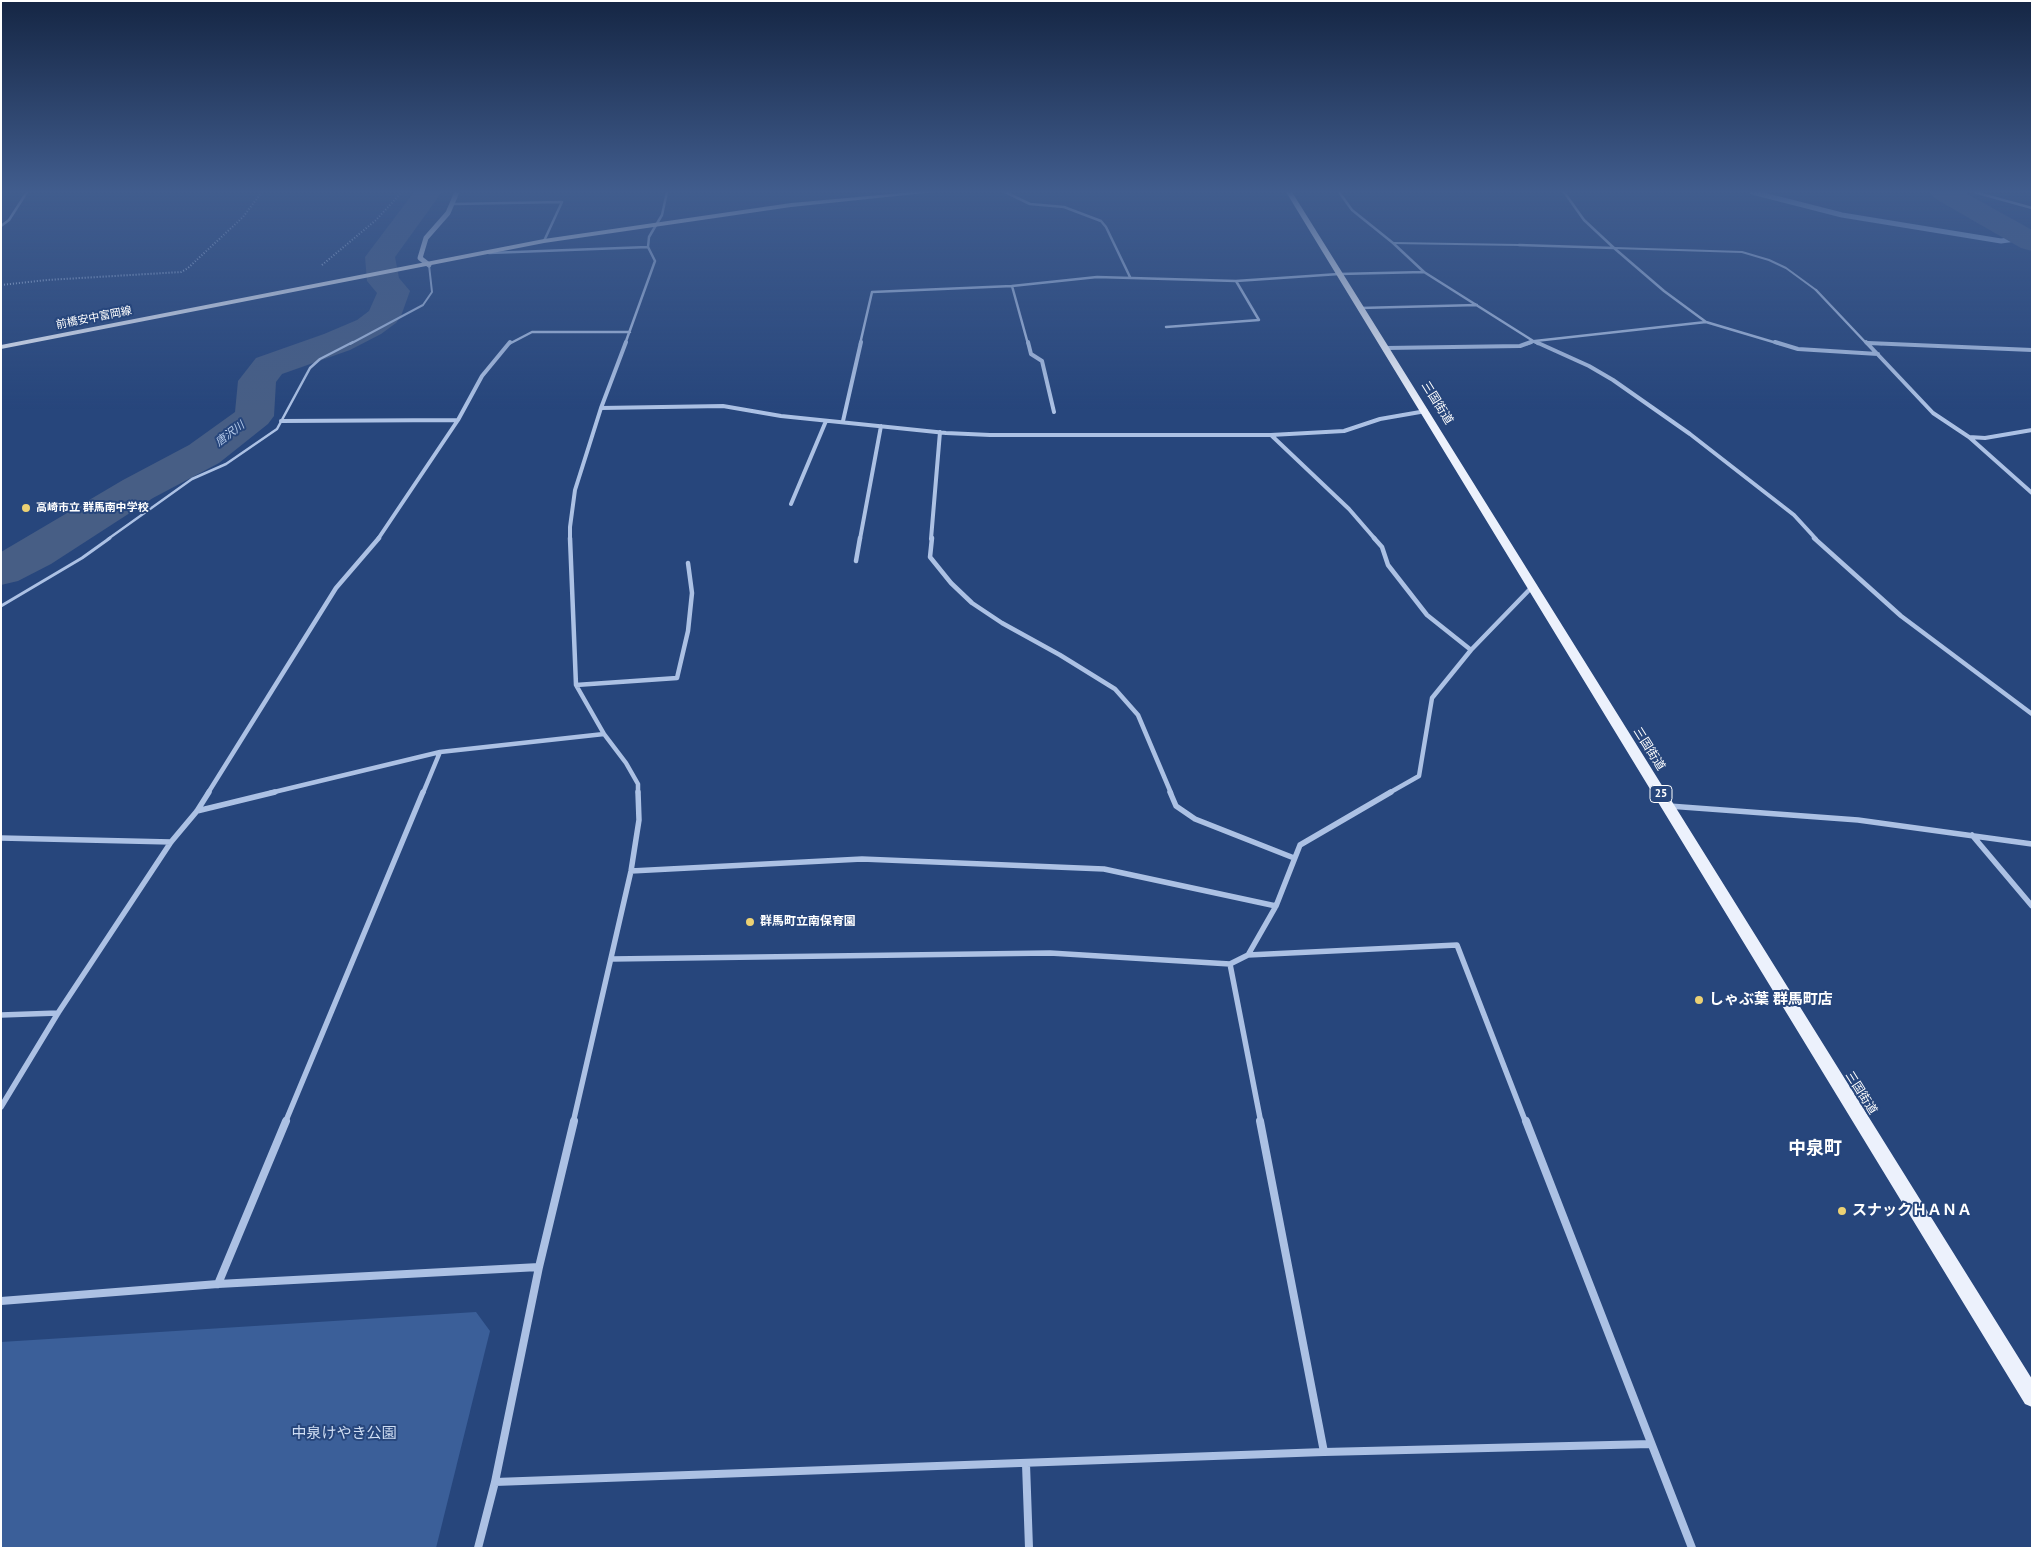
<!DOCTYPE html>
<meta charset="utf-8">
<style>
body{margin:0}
#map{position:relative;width:2033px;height:1549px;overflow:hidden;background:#27467c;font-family:"PT Sans",sans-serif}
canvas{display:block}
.frame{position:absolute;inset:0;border:2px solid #fff;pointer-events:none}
</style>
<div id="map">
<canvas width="2033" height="1549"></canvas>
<div class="frame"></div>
</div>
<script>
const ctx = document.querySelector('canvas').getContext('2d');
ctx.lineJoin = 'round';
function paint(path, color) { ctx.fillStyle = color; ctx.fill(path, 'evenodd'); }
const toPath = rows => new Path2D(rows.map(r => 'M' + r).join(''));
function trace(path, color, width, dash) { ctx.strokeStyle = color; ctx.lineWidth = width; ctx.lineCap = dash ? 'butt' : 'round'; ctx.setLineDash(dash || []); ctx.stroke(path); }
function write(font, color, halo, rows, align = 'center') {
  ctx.font = font + ' "PT Sans","Noto Sans JP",sans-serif'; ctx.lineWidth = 4; ctx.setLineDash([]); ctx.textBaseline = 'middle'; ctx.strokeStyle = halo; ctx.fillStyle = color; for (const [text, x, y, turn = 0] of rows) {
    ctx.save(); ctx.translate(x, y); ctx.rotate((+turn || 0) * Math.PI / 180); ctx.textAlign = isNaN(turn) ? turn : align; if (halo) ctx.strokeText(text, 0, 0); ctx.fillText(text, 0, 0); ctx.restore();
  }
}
paint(toPath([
 [476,1312,490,1331,436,1548,1,1548,1,1342]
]), '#3b5f99');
trace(toPath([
 [1752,192,1842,215,2001,241,2023,238]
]), '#a1bbe4', 5);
paint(toPath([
 [414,192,442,192,395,257,399,278,410,291,401,316,396,323,381,334,350,350,282,374,276,382,274,416,268,424,219,463,153,498,51,564,18,581,1,585,1,552,123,480,189,445,235,412,238,381,256,358,324,334,357,320,369,311,377,293,367,281,365,257,414,192],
 [1930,192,1964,192,2032,230,2032,251,2021,248,1934,198,1930,192]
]), '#475e85');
trace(toPath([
 [322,265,376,220,402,192],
 [1,285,47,280,181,272,188,268,243,217,262,192]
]), '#acc1e4', 2, [1, 2]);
trace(toPath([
 [1393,243,1519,245],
 [1614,248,1742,252,1769,260,1786,268,1816,290],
 [350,344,423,305,432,292,429,265]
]), '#acc1e4', 2);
trace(toPath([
 [108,539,192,479,226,464,277,429,310,368,320,359,353,342]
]), '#acc1e4', 2.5);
trace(toPath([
 [1,606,82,558,110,538]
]), '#acc1e4', 3);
trace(toPath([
 [1005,192,1030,204,1064,207,1101,221,1106,227,1130,277],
 [1339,192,1352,210,1393,243,1424,272,1538,344],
 [1564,192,1584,220,1614,248,1664,291,1706,322,1780,344],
 [1974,192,2032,208],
 [453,204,562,202,544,241],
 [1,226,9,220,27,192],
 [1519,245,1614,248],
 [489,253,648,247],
 [1012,286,1028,344],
 [1816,290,1867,344],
 [1360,308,1477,305],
 [1166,327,1259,320,1236,281],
 [1868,343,1882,344],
 [509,344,532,332,630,332],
 [625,344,655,261,648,247,649,237,662,215,667,192],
 [860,344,872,292,1012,286,1097,277,1236,281,1339,274,1424,272],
 [1527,344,1535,341,1706,322]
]), '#acc1e4', 2.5);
trace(toPath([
 [1028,342,1031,354,1042,361,1054,412],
 [1536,342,1589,366,1613,380,1690,434,1794,515,1816,539],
 [1775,342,1798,349,1878,354],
 [1866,342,1933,413,1969,437,2032,493],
 [1868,343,2032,350],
 [1386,348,1520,346,1531,342],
 [601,408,723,406,781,416,946,433,990,435,1271,435,1344,431,1380,419,1426,411],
 [281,421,458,420],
 [843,421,861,342],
 [1271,435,1349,509,1375,539],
 [1969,437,1985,438,2032,430],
 [791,504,826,421],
 [378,539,458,420,482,376,510,342],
 [570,539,570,527,575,490,601,408,626,342],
 [860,539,881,426],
 [931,539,940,432]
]), '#acc1e4', 4);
trace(toPath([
 [570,538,576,685,604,734,626,763,638,784,638,793],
 [932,538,930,557,951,583,972,603,1002,623,1060,655,1115,689,1138,715,1171,793],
 [1374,538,1382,547,1388,565,1427,615,1471,650],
 [1814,538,1901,616,2032,714],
 [856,561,860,538],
 [576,685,677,678,688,631,692,593,688,563],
 [208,793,336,588,379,538],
 [270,793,440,752,604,734],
 [423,793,440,752],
 [1389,793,1419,776,1432,698,1471,650,1532,587]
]), '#acc1e4', 4.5);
trace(toPath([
 [1170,792,1176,806,1195,819,1294,858],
 [1669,806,1858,820,2032,844],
 [197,811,275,792],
 [1972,835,2032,906],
 [1,838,171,842],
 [631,871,862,859,1104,869,1276,906],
 [1248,955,1457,945,1526,1123],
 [612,959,1050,953,1230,964],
 [1,1015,58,1013],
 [1,1107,58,1013,171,842,197,811,209,792],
 [285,1123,423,792],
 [573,1123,631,871,639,820,638,792],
 [1261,1123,1230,964,1248,955,1276,906,1300,845,1391,792]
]), '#acc1e4', 5.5);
trace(toPath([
 [1260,1121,1324,1452],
 [1526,1121,1692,1548],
 [218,1284,286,1121],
 [1,1301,218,1284,539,1267],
 [1026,1464,1029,1548],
 [495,1482,1324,1452,1651,1444],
 [478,1548,495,1482,539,1267,574,1121]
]), '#acc1e4', 8);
trace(toPath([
 [429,265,420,258,426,238,448,213,457,192]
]), '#d5e0f4', 5);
paint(toPath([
 [912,192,935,192,791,207,544,243,1,349,1,345,544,239,791,203,912,192],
 [1286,192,1292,192,2032,1379,2032,1407,2025,1404,1286,192]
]), '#ecf1fc');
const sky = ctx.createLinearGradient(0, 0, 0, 409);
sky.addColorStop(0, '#152644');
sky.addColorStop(0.47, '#415d8e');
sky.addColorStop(1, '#415d8e00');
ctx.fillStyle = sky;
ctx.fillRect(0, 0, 2033, 409);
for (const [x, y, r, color] of [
 [26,508,5,"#ecd173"],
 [750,922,5,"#ecd173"],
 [1699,1000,5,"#ecd173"],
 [1842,1211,5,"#ecd173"]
]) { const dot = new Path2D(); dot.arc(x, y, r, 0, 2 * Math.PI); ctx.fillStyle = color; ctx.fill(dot); trace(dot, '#27467c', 2); }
write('11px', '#fff', '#27467c', [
 ["前橋安中富岡線",94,318,-11]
]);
write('italic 11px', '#b7ccec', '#27467c', [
 ["唐沢川",230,434,-37]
]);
write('bold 11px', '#fff', '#27467c', [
 ["高崎市立 群馬南中学校",36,508]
], 'left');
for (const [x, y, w] of [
 [1661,794,22]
]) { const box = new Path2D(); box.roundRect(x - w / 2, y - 8.5, w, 17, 4); ctx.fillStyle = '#27467c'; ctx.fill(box); trace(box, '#fff', 1); }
write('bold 11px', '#fff', null, [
 ["25",1661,794]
]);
write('12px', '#fff', '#27467c', [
 ["三国街道",1437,403,58],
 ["三国街道",1649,749,58],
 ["三国街道",1861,1093,58]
]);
write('bold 12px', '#fff', '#27467c', [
 ["群馬町立南保育園",760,922]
], 'left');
write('bold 15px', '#fff', '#27467c', [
 ["しゃぶ葉 群馬町店",1709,1000],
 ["スナックＨＡＮＡ",1852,1211]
], 'left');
write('15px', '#cfddf3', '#27467c', [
 ["中泉けやき公園",344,1434]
]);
write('bold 18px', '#fff', '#27467c', [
 ["中泉町",1815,1149]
]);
</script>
